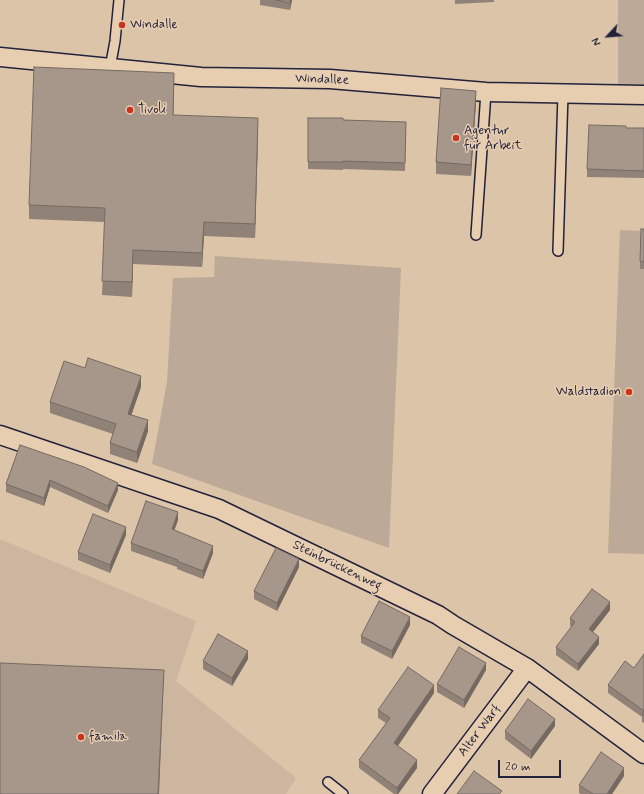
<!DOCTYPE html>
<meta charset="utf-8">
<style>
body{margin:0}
#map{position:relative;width:644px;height:794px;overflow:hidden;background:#dcc4a9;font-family:Mynerve,sans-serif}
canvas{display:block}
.north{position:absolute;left:588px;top:16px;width:40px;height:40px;-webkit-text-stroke:3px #e8ceb0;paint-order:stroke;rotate:244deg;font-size:11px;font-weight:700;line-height:16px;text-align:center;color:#22223b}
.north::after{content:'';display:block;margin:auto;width:14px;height:18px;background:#22223b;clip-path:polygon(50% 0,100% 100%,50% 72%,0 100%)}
.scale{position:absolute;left:498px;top:760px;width:63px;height:18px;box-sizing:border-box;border:2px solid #22223b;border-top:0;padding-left:5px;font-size:12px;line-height:14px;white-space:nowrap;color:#22223b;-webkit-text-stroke:3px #e8ceb0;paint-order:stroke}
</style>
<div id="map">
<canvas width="644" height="794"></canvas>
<div class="north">N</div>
<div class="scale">20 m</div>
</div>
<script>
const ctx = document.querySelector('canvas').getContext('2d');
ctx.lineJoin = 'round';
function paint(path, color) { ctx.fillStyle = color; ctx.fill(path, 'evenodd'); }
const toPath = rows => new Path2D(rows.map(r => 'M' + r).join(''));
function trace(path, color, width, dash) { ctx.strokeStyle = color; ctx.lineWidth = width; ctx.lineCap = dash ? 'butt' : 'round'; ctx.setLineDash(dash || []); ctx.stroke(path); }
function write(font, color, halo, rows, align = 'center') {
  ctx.font = font + ' Mynerve,sans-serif'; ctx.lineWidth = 3; ctx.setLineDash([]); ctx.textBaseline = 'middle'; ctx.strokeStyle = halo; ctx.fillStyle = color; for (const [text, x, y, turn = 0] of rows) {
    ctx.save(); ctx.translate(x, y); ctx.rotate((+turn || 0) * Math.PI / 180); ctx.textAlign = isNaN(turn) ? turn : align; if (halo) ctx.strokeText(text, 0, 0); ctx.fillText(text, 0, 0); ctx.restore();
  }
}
paint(toPath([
 [0,539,196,621,176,681,296,778,286,794,0,794]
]), '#ccb6a0');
paint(toPath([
 [618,0,644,0,644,86,618,86],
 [620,230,644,231,644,554,608,553],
 [215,256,401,268,389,548,152,464,167,382,173,278,214,277]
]), '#bda997');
const service = toPath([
 [110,68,115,41,119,0],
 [476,235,486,92],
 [558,251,563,94],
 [328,782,343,794]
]);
const minor = toPath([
 [0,57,201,77,330,79,486,92,644,95],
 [0,435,219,509,438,615,453,625,527,668,644,754],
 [432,794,527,668]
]);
trace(service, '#22223b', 12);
trace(minor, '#22223b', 21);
trace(service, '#e8ceb0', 9);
trace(minor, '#e8ceb0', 18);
paint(toPath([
 [260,0,292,0,290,10,260,5],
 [455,0,494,0,494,2,455,4],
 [174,87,173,115,258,133,255,238,204,236,202,267,133,264,132,297,102,295,105,222,29,219,29,205],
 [476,102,471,176,436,174,436,162],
 [308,118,343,120,406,122,405,171,343,169,343,170,308,169],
 [626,128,644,128,644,178,587,177,587,169],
 [644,229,644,269,640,269,640,261],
 [141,387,131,415,148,431,137,463,110,454,110,443,113,434,50,413,50,402],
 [20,445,118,490,108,513,50,487,44,506,6,492,6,484],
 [178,520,174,530,213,553,203,579,177,569,177,567,131,551,131,543],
 [126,535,110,573,78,560,78,552],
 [299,567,277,611,254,599,254,591],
 [610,610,593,632,599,644,578,671,556,655,556,647,572,627,570,626,570,618],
 [410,625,392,659,361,643,361,636],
 [644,654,644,723,642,722,642,717,608,693,608,685,634,668],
 [248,659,232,686,203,669,203,661],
 [486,670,464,708,437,692,437,684],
 [434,693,398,746,417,768,398,794,394,794,359,768,359,760,386,723,378,718,378,710],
 [555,726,531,759,505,739,505,731],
 [624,776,612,794,581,794,579,793,579,785]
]), '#908277');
paint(toPath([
 [290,0,292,0,290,10],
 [174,73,174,87,173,129,173,115],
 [476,91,476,102,471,176,471,165],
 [258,118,258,133,255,238,255,224],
 [204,222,204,236,202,267,202,253],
 [133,250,133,264,132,297,132,282],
 [141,376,141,387,128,425,128,414],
 [148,420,148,431,137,463,137,452],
 [50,480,50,487,44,506,44,498],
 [118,483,118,490,108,513,108,506],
 [178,512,178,520,172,537,172,529],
 [126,527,126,535,110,573,110,565],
 [213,546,213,553,203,579,203,571],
 [299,559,299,567,277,611,277,603],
 [610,602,610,610,589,637,589,629],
 [410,617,410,625,392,659,392,651],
 [599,637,599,644,578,671,578,664],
 [248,651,248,659,232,686,232,678],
 [486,663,486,670,464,708,464,700],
 [164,670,159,794,158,794],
 [434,685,434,693,394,751,394,743],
 [555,719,555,726,531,759,531,751],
 [417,760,417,768,398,794,397,794,397,788],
 [624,768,624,776,612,794,607,794]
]), '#756a61');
const building = toPath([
 [276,0,290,0,290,3,276,0],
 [34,67,174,73,173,115,258,118,255,224,204,222,202,253,133,250,132,282,102,281,105,208,29,205,34,67],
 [441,88,476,91,471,165,436,162,441,88],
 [308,118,343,118,343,120,406,122,405,163,343,161,343,162,308,162,308,118],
 [589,125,626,126,626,128,644,128,644,171,587,169,589,125],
 [641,229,644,229,644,262,640,261,641,229],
 [88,358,141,376,128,414,148,420,137,452,110,443,116,424,50,402,64,361,85,368,88,358],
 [20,445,84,467,118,483,108,506,50,480,44,498,6,484,20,445],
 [146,501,178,512,172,529,213,546,203,571,177,561,178,560,131,543,146,501],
 [93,514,126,527,110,565,78,552,93,514],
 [276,548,299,559,277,603,254,591,276,548],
 [592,589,610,602,589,629,599,637,578,664,556,647,575,622,570,618,592,589],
 [379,601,410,617,392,651,361,636,379,601],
 [218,634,248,651,232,678,203,661,218,634],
 [459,647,486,663,464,700,437,684,459,647],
 [644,654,644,715,642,714,644,711,608,685,625,661,634,668,644,654],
 [0,663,164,670,158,794,0,794,0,663],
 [408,667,434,685,394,743,417,760,397,788,359,760,390,718,378,710,408,667],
 [528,699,555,719,531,751,505,731,528,699],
 [601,752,624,768,607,794,593,794,579,785,601,752],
 [474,771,502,791,499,794,457,794,474,771]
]);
paint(building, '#a7978a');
trace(building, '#756a61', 1);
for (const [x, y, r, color] of [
 [122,25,4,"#c8321e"],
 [130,110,4,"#c8321e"],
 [456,138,4,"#c8321e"],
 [629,392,4,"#c8321e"],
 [81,737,4,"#c8321e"]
]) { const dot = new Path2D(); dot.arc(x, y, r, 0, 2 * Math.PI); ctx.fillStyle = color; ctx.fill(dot); trace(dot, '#e8ceb0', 1.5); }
write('13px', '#22223b', '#e8ceb0', [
 ["Windalle",130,25],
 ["Tivoli",138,110],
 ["Agentur",464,131],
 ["für Arbeit",464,146],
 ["Waldstadion",621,392,"right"],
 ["famila",89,737]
], 'left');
write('13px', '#22223b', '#e8ceb0', [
 ["Windallee",322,80,2],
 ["Steinbrückenweg",337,566,26],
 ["Alter Warf",480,731,-53]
]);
</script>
